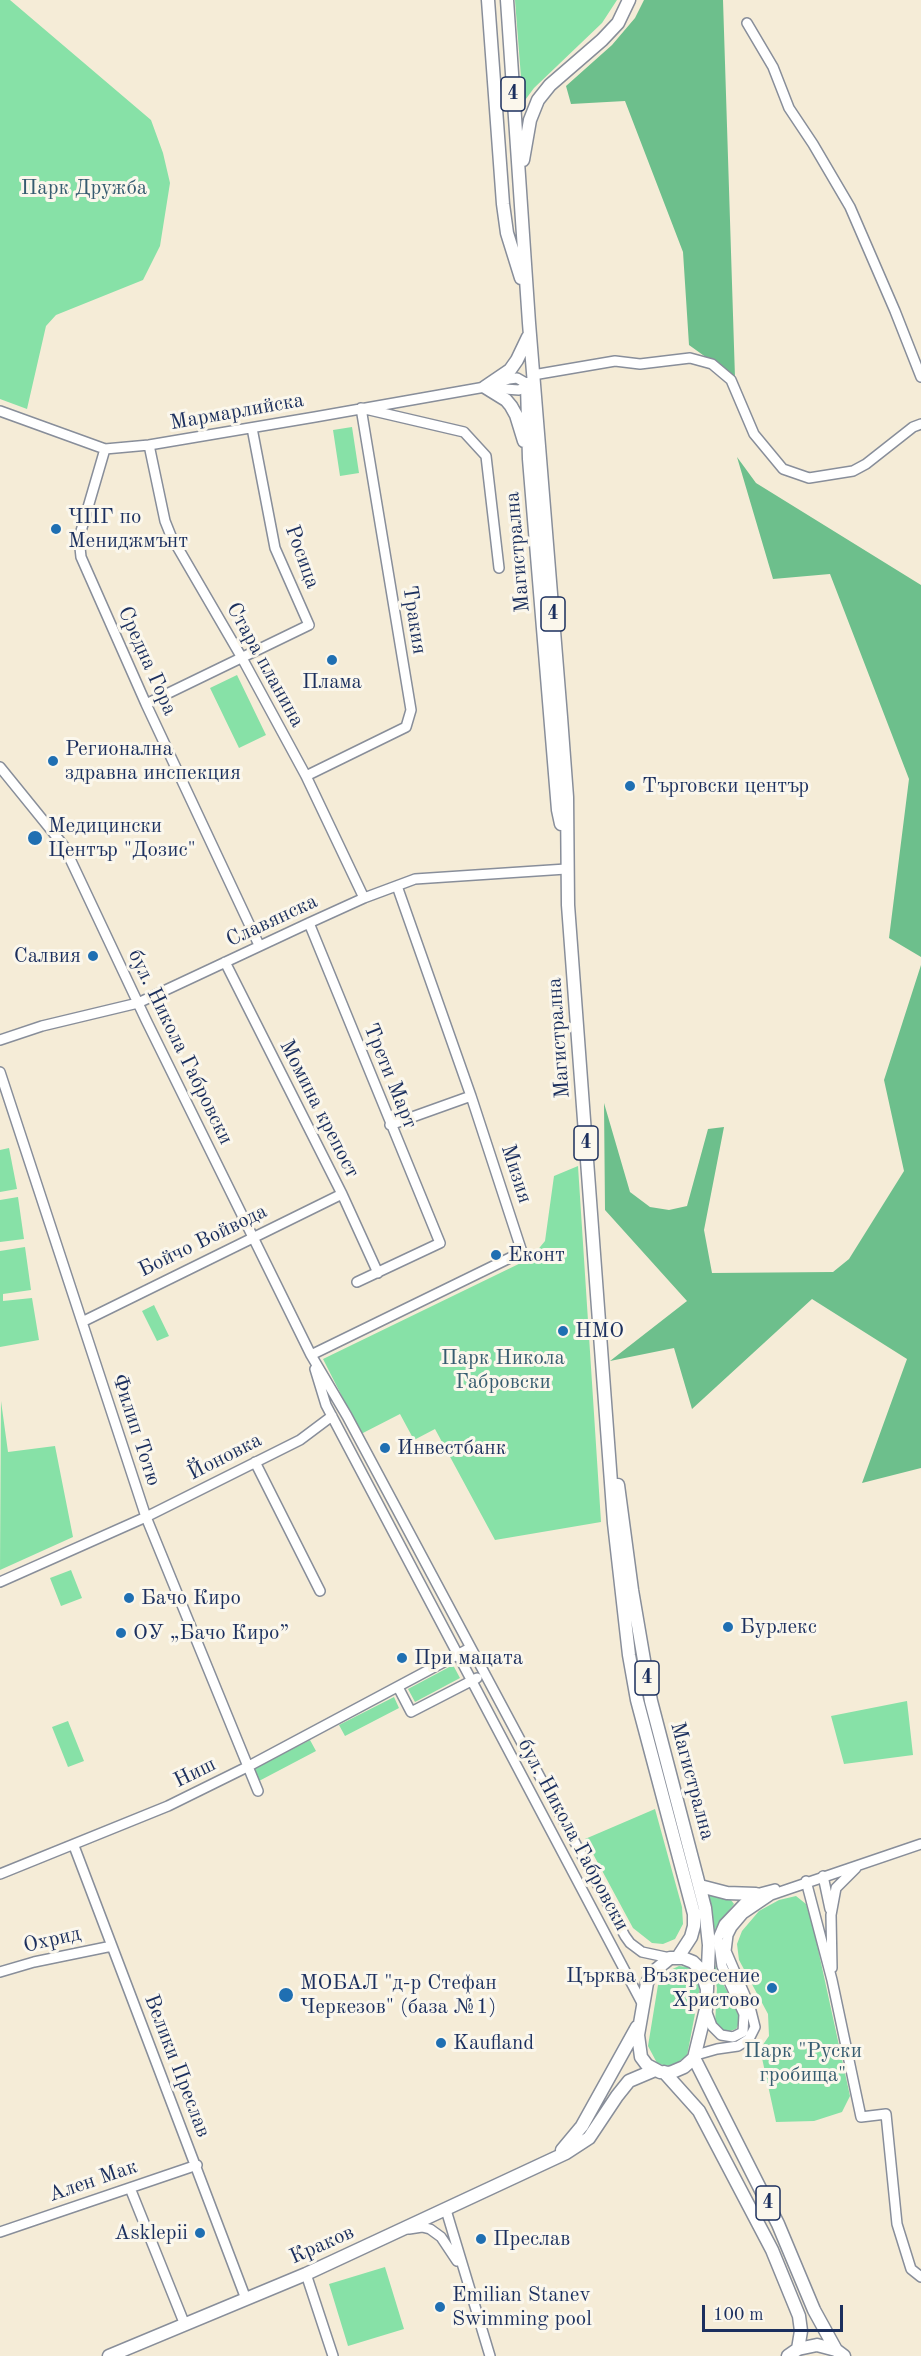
<!DOCTYPE html>
<meta charset="utf-8">
<style>
body{margin:0}
#map{position:relative;width:921px;height:2356px;overflow:hidden;background:#f5ecd7;font-family:"Old Standard TT",serif}
canvas{display:block}
.scale{position:absolute;left:702px;top:2305px;width:141px;height:27px;box-sizing:border-box;border:3px solid #1b2f5e;border-top:0;padding-left:8px;font-size:18px;line-height:21px;white-space:nowrap;color:#1b2f5e;-webkit-text-stroke:4px #fbf7ec;paint-order:stroke}
</style>
<div id="map">
<canvas width="921" height="2356"></canvas>
<div class="scale">100 m</div>
</div>
<script>
const ctx = document.querySelector('canvas').getContext('2d');
ctx.lineJoin = 'round';
function paint(path, color) { ctx.fillStyle = color; ctx.fill(path, 'evenodd'); }
const toPath = rows => new Path2D(rows.map(r => 'M' + r).join(''));
function trace(path, color, width, dash) { ctx.strokeStyle = color; ctx.lineWidth = width; ctx.lineCap = dash ? 'butt' : 'round'; ctx.setLineDash(dash || []); ctx.stroke(path); }
function write(font, color, halo, rows, align = 'center') {
  ctx.font = font + ' "Old Standard TT",serif'; ctx.lineWidth = 6; ctx.setLineDash([]); ctx.textBaseline = 'middle'; ctx.strokeStyle = halo; ctx.fillStyle = color; for (const [text, x, y, turn = 0] of rows) {
    ctx.save(); ctx.translate(x, y); ctx.rotate((+turn || 0) * Math.PI / 180); ctx.textAlign = isNaN(turn) ? turn : align; if (halo) ctx.strokeText(text, 0, 0); ctx.fillText(text, 0, 0); ctx.restore();
  }
}
paint(toPath([
 [0,0,10,0,151,120,163,153,170,183,160,246,143,280,56,315,46,326,27,409,0,399],
 [515,0,617,0,602,23,534,88,523,103],
 [352,427,359,473,340,476,333,430],
 [237,675,266,735,239,748,210,688],
 [9,1148,17,1189,0,1192,0,1150],
 [578,1166,601,1522,495,1540,435,1429,414,1440,400,1414,361,1434,323,1359,531,1258,545,1241,554,1176],
 [18,1197,24,1239,0,1242,0,1200],
 [25,1247,31,1290,3,1294,3,1301,32,1298,39,1340,0,1347,0,1251],
 [154,1305,169,1336,157,1341,142,1311],
 [1,1401,8,1452,55,1446,73,1537,0,1570],
 [71,1570,82,1598,61,1606,50,1578],
 [453,1665,460,1678,415,1702,408,1689],
 [394,1697,399,1708,345,1736,339,1725],
 [907,1701,913,1755,844,1764,831,1716],
 [68,1721,84,1761,68,1767,52,1727],
 [310,1740,316,1751,259,1781,253,1769],
 [655,1809,682,1907,683,1924,675,1939,663,1944,652,1943,633,1928,585,1839],
 [710,1895,731,1900,734,1904,716,1928,712,1946,715,1965,720,1978,740,2016,740,2022,736,2029,727,2032,722,2031,715,2024,717,1988,711,1959,707,1897],
 [796,1896,806,1904,813,1926,850,2096,842,2112,814,2121,776,2122,760,2049,769,2036,768,2014,739,1960,737,1944,742,1931,759,1911,779,1900],
 [679,1966,687,1967,694,1972,700,1987,687,2056,675,2064,666,2066,657,2063,648,2046,659,1979,664,1973],
 [385,2267,404,2329,348,2346,329,2284]
]), '#87e1a7');
paint(toPath([
 [644,0,723,0,735,378,689,345,683,252,625,101,571,104,566,86,612,45,635,18],
 [737,457,756,483,921,585,921,957,889,938,909,779,830,574,773,579],
 [921,965,921,1468,862,1483,907,1359,812,1299,692,1409,674,1348,610,1361,687,1301,605,1210,604,1103,630,1192,650,1207,669,1210,687,1206,708,1129,724,1127,704,1230,712,1273,833,1272,849,1259,904,1171,884,1080]
]), '#6dbf8c');
const minor = toPath([
 [747,23,773,67,789,108,813,144,850,207,895,311,921,377],
 [533,375,615,361,640,364,690,358,712,364,731,380,754,434,783,469,809,478,853,471,866,464,913,427,921,424],
 [490,388,519,390,531,384],
 [0,411,105,449,149,445,315,417,485,387,509,379,517,378,531,386],
 [149,445,165,521,171,536,242,658,306,776,364,898],
 [105,449,79,538,81,557,146,704,259,945],
 [146,704,309,625,275,548,252,428],
 [0,767,64,846,146,1020,311,1355,347,1416,625,1936,630,1943,642,1952,670,1958],
 [306,776,406,727,411,710,361,408,464,432,486,456,499,568],
 [309,923,440,1243,357,1282],
 [225,962,342,1194,378,1273],
 [0,1040,42,1026,138,1003,309,923,364,898,415,879,566,869],
 [0,1072,146,1517,258,1791],
 [390,1125,471,1096],
 [82,1322,342,1194],
 [311,1355,522,1252,471,1096,397,886],
 [315,1369,326,1405,643,2005],
 [255,1462,320,1591],
 [0,1582,146,1517,300,1440,332,1416],
 [398,1687,411,1712,477,1678],
 [74,1846,246,2299],
 [0,1874,168,1806,247,1767,470,1648],
 [823,1876,830,1909],
 [806,1881,832,1980,861,2117,886,2114,897,2224,911,2269,921,2277],
 [832,1968,831,1915,836,1888,856,1868],
 [0,1972,34,1962,112,1946],
 [706,2010,712,2026,721,2035,733,2037,743,2032,744,2014,722,1966,718,1938,724,1924,745,1902,756,1894,775,1889],
 [696,2055,717,2049,738,2046,749,2039,755,2027,750,2007,726,1951,728,1935,732,1927,743,1914,771,1895,921,1844],
 [130,2188,185,2325],
 [446,2210,490,2356],
 [409,2229,422,2227,430,2229,441,2237,457,2261],
 [0,2232,197,2165],
 [306,2274,333,2356]
]);
const major = toPath([
 [488,0,503,204,507,233,521,278],
 [507,0,529,323,561,717,567,797,568,905,614,1523,629,1655,637,1700,694,1914,694,1926,691,1937,678,1957],
 [523,160,530,120,538,100,550,85,602,40,618,23,629,0],
 [527,384,529,459,558,810,561,824],
 [524,441,516,415,511,406,506,400,485,387,510,370,517,360,528,337],
 [618,1485,632,1590,651,1701,705,1908,709,1945,707,1989,706,2009,694,2058,684,2067,670,2073,660,2072,647,2065,641,2057,638,2035,647,1983,652,1973,670,1958,683,1958,693,1962,701,1970,707,1989],
 [700,1886,727,1893,756,1894],
 [694,2058,778,2224,814,2310,836,2350],
 [664,2072,699,2111,772,2250,799,2316,801,2331,798,2349],
 [562,2150,582,2126,637,2027],
 [109,2356,306,2274,566,2153,589,2138,617,2096,629,2081,655,2070],
 [788,2356,798,2349,817,2345,836,2350,844,2356]
]);
trace(minor, '#888e9a', 12);
trace(major, '#888e9a', 15);
trace(minor, '#fff', 9);
trace(major, '#fff', 12);
for (const [x, y, r, color] of [
 [56,529,6,"#1f6fb2"],
 [332,660,6,"#1f6fb2"],
 [53,761,6,"#1f6fb2"],
 [630,786,6,"#1f6fb2"],
 [35,838,8,"#1f6fb2"],
 [93,956,6,"#1f6fb2"],
 [496,1255,6,"#1f6fb2"],
 [563,1331,6,"#1f6fb2"],
 [385,1448,6,"#1f6fb2"],
 [129,1598,6,"#1f6fb2"],
 [728,1627,6,"#1f6fb2"],
 [121,1633,6,"#1f6fb2"],
 [402,1658,6,"#1f6fb2"],
 [772,1988,6,"#1f6fb2"],
 [286,1995,8,"#1f6fb2"],
 [441,2043,6,"#1f6fb2"],
 [200,2233,6,"#1f6fb2"],
 [481,2239,6,"#1f6fb2"],
 [440,2307,6,"#1f6fb2"]
]) { const dot = new Path2D(); dot.arc(x, y, r, 0, 2 * Math.PI); ctx.fillStyle = color; ctx.fill(dot); trace(dot, '#fbf7ec', 2); }
for (const [x, y, w] of [
 [513,94,24],
 [553,614,24],
 [586,1143,24],
 [647,1678,24],
 [768,2203,24]
]) { const box = new Path2D(); box.roundRect(x - w / 2, y - 17, w, 34, 4.5); ctx.fillStyle = '#fbf7ec'; ctx.fill(box); trace(box, '#1b2f5e', 1.5); }
write('bold 20px', '#1b2f5e', null, [
 ["4",513,94],
 ["4",553,614],
 ["4",586,1143],
 ["4",647,1678],
 ["4",768,2203]
]);
write('21px', '#365c70', '#fbf7ec', [
 ["Парк Дружба",84,188],
 ["Парк Никола",503,1358],
 ["Габровски",503,1382],
 ["Парк \"Руски",803,2051],
 ["гробища\"",803,2075]
]);
write('21px', '#1b2f5e', '#fbf7ec', [
 ["Мармарлийска",237,412,-10],
 ["Магистрална",518,552,-95],
 ["Росица",302,557,70],
 ["Тракия",414,620,81],
 ["Средна Гора",147,661,66],
 ["Стара планина",265,665,61],
 ["Славянска",272,921,-25],
 ["Магистрална",559,1038,-94],
 ["бул. Никола Габровски",180,1047,64],
 ["Трети Март",390,1076,68],
 ["Момина крепост",319,1109,63],
 ["Мизия",516,1174,72],
 ["Бойчо Войвода",203,1241,-26],
 ["Филип Тотю",136,1430,72],
 ["Йоновка",225,1457,-27],
 ["Ниш",195,1773,-26],
 ["Магистрална",692,1781,75],
 ["бул. Никола Габровски",573,1835,62],
 ["Охрид",52,1940,-13],
 ["Велики Преслав",177,2066,69],
 ["Ален Мак",93,2181,-19],
 ["Краков",322,2245,-24]
]);
write('21px', '#1b2f5e', '#fbf7ec', [
 ["ЧПГ по",68,517],
 ["Мениджмънт",68,541],
 ["Плама",332,682,"center"],
 ["Регионална",65,749],
 ["здравна инспекция",65,773],
 ["Търговски център",642,786],
 ["Медицински",48,826],
 ["Център \"Дозис\"",48,850],
 ["Салвия",81,956,"right"],
 ["Еконт",508,1255],
 ["HMO",575,1331],
 ["Инвестбанк",397,1448],
 ["Бачо Киро",141,1598],
 ["Бурлекс",740,1627],
 ["ОУ „Бачо Киро”",133,1633],
 ["При мацата",414,1658],
 ["Църква Възкресение",760,1976,"right"],
 ["Христово",760,2000,"right"],
 ["МОБАЛ \"д-р Стефан",300,1983],
 ["Черкезов\" (база №1)",300,2007],
 ["Kaufland",453,2043],
 ["Asklepii",188,2233,"right"],
 ["Преслав",493,2239],
 ["Emilian Stanev",452,2295],
 ["Swimming pool",452,2319]
], 'left');
</script>
